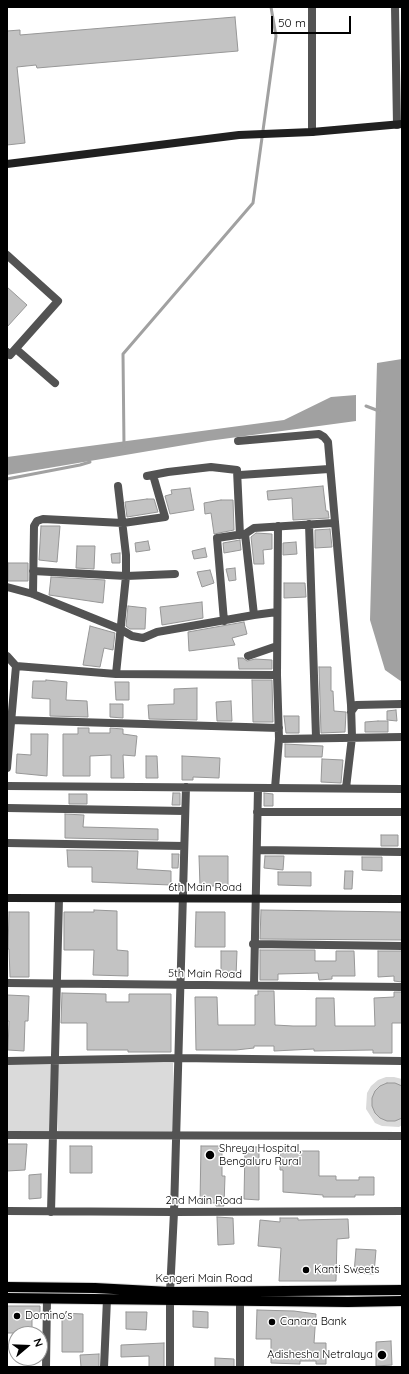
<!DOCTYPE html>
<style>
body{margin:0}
#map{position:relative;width:409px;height:1374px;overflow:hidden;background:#fff;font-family:Quicksand,sans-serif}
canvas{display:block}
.frame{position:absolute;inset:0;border:8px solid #000;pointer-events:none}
.north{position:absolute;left:8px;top:1326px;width:40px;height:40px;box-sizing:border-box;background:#fff;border:1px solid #999;border-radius:50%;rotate:71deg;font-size:11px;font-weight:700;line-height:16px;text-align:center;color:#000}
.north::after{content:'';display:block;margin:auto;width:14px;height:18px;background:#000;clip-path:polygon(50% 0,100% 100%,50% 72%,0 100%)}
.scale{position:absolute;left:271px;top:16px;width:80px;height:18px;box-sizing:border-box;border:2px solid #000;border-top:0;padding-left:5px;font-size:12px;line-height:14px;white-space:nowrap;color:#000;-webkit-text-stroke:3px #fff;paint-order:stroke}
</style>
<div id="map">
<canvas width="409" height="1374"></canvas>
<div class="frame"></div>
<div class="north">N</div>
<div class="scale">50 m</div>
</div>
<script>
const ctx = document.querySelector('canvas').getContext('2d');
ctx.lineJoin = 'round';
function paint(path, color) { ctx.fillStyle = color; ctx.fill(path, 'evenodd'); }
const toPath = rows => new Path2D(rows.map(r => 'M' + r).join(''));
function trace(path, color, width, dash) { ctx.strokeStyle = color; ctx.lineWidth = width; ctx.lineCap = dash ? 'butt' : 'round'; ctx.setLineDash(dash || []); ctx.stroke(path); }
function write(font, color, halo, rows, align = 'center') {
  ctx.font = font + ' Quicksand,sans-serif'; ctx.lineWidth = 3; ctx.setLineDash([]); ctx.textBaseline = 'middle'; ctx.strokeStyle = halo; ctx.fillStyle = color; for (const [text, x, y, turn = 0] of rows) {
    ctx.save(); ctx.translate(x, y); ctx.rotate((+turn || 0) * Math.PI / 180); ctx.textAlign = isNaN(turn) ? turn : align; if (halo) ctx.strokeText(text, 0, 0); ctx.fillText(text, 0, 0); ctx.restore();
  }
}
paint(toPath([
 [58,1063,173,1063,174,1131,58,1131],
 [7,1065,51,1065,51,1132,7,1132],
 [386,1077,394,1077,402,1079,402,1125,399,1127,382,1126,375,1123,366,1109,367,1093,371,1086,378,1080]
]), '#dadada');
paint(toPath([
 [402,359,402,682,385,670,370,620,377,363],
 [356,395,356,421,208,441,7,475,7,457,284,420,331,397]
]), '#a1a1a1');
trace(toPath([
 [366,406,379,411],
 [124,446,123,354,253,203,276,36,271,7],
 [7,479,80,465,90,462]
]), '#a1a1a1', 3);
const building = toPath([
 [235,17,238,51,37,68,36,65,17,67,25,143,7,145,7,31,20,30,20,35,235,17],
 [7,287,27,305,7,327,7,287],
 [323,486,326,511,328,511,329,518,293,520,292,498,268,500,267,491,323,486],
 [190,488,194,510,170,514,165,496,172,494,171,490,190,488],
 [147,499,154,499,158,512,127,517,125,502,147,499],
 [221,500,233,500,234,530,214,534,211,513,205,514,204,503,221,500],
 [41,526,60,526,57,562,39,560,41,526],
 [330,529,332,547,315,548,315,530,330,529],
 [256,533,272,534,272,549,263,550,264,564,254,564,251,537,256,533],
 [240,540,241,550,224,553,223,543,240,540],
 [148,541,150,550,136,552,135,543,148,541],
 [296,542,297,554,283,555,283,543,296,542],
 [77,546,95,546,94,569,76,568,77,546],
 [205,548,207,557,194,559,192,551,205,548],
 [120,553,120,563,112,563,111,554,120,553],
 [8,563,28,563,28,581,8,581,8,563],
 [235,568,236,580,229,581,226,569,235,568],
 [210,570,214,583,202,587,197,572,210,570],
 [51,577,105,580,103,603,49,595,51,577],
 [284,583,305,583,306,597,284,598,284,583],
 [202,602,203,618,162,625,160,607,202,602],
 [128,606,146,608,145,629,130,629,126,626,128,606],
 [244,622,247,634,232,638,235,645,189,651,188,632,244,622],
 [90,626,115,633,113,650,104,648,100,667,83,665,90,626],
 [238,658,243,658,247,661,255,659,272,660,272,669,239,669,238,658],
 [319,667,331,667,331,691,333,691,334,711,346,712,345,732,321,733,319,667],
 [46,680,67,682,66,700,87,701,88,717,50,716,50,699,32,698,33,681,46,681,46,680],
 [252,680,272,680,273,722,253,722,252,680],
 [115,682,129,682,129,700,116,700,115,682],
 [197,688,197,720,149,719,148,705,174,704,174,689,197,688],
 [231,701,232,721,217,721,216,702,231,701],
 [110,704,123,704,123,718,110,717,110,704],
 [396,710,397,721,387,720,387,711,396,710],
 [284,716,299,716,299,733,286,733,284,716],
 [378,721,388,721,388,732,365,732,365,722,378,721],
 [78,728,89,728,89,733,110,733,110,728,123,729,123,734,137,736,135,756,123,755,124,778,111,778,111,755,90,756,90,776,63,776,63,734,78,734,78,728],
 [31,734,48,734,47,776,16,773,17,754,31,755,31,734],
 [285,744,323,746,322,757,285,757,285,744],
 [146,756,157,756,158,778,146,778,146,756],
 [182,756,220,758,219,778,193,777,193,780,182,780,182,756],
 [322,759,343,760,341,783,321,782,322,759],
 [173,793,180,793,180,805,172,805,173,793],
 [264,793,273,794,273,806,264,806,264,793],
 [69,794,87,794,87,804,69,804,69,794],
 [65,814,84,815,83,827,158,829,158,840,65,838,65,814],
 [381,835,398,835,398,846,381,846,381,835],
 [67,850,138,851,137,869,171,871,171,885,92,882,92,867,68,867,67,850],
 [172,854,179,854,178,868,172,868,172,854],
 [199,856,228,856,228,886,200,886,199,856],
 [265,856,284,856,283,870,264,868,265,856],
 [362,857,382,857,382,871,362,870,362,857],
 [345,871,353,871,352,889,344,889,345,871],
 [278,872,311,872,311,886,278,885,278,872],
 [94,910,117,911,117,950,128,951,128,976,93,975,94,950,64,950,64,912,94,912,94,910],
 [261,910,402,912,402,940,260,939,261,910],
 [9,912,29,912,29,977,10,977,9,949,8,949,9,912],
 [196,912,225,912,225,947,195,947,196,912],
 [260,950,315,950,315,961,336,961,336,951,354,951,355,976,332,976,332,979,319,980,318,973,278,974,278,980,260,980,260,950],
 [221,951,237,951,236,977,221,977,221,951],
 [378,951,402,951,402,982,394,981,394,976,378,977,378,951],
 [258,991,274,991,275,1025,293,1026,316,1026,316,998,334,998,335,1026,375,1026,374,998,394,997,394,992,402,992,402,1023,392,1023,392,1053,373,1053,373,1050,314,1051,314,1049,274,1051,274,1046,254,1046,254,1048,236,1050,196,1050,195,997,217,997,218,1025,255,1025,255,995,258,995,258,991],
 [62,993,106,994,106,1002,129,1002,129,994,171,994,171,1052,128,1052,128,1050,87,1050,87,1023,61,1023,62,993],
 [7,995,29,996,28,1021,25,1021,24,1051,8,1050,9,1021,7,1021,7,995],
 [387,1083,395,1083,402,1086,402,1118,395,1121,387,1121,380,1118,375,1113,372,1106,372,1098,375,1091,380,1086,387,1083],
 [7,1144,27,1144,25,1170,7,1171,7,1144],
 [70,1146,92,1146,92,1173,70,1173,70,1146],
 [201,1146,222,1146,222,1176,225,1176,224,1206,216,1206,216,1203,200,1203,201,1146],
 [245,1147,259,1147,259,1200,244,1199,245,1147],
 [280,1151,319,1151,319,1176,336,1176,336,1180,359,1180,359,1177,374,1177,374,1195,355,1195,355,1197,323,1197,323,1195,283,1192,283,1170,280,1170,280,1151],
 [41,1174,41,1198,29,1199,29,1175,41,1174],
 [217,1217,233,1218,234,1244,218,1245,217,1217],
 [280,1218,298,1218,298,1220,348,1219,349,1238,337,1239,336,1281,279,1281,281,1248,258,1246,260,1220,280,1222,280,1218],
 [356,1249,376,1250,374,1274,354,1273,356,1249],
 [7,1306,40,1306,40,1319,32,1319,32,1333,7,1333,7,1306],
 [257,1310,294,1311,316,1314,314,1343,326,1343,326,1364,316,1364,316,1361,300,1361,300,1364,271,1363,271,1339,256,1339,257,1310],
 [193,1311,208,1312,208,1328,193,1327,193,1311],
 [126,1312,147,1312,146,1330,126,1329,126,1312],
 [62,1313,83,1314,83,1352,62,1352,62,1313],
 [391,1341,392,1365,376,1366,376,1342,391,1341],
 [164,1343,164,1367,149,1367,149,1356,121,1357,121,1345,164,1343],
 [99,1354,99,1367,81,1367,80,1355,99,1354],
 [215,1358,234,1359,234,1367,215,1367,215,1358]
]);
paint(building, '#c3c3c3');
trace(building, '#979797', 1);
const primary = toPath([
 [7,1287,95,1288,170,1292,402,1290],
 [7,1298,348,1302,402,1301]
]);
trace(primary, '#dbdbdb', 12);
trace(toPath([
 [395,7,397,125],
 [312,132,312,7],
 [7,255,58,301,10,355,7,352],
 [16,349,55,383],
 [238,441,319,434,324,437,328,442,351,705,352,737,346,788],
 [240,475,329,469],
 [147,476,168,472,211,467,237,470,240,535],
 [309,524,316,737],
 [33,571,126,576,175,574],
 [7,587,33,594,120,629,132,636,143,638,157,632,254,615,277,612],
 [33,594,34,526,37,521,43,519,123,523,165,517,153,475],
 [254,615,245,534,254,528,333,523],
 [224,621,217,538,244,534],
 [7,656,16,666],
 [248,656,277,646],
 [116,674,126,576,126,555,118,486],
 [351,712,356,705,402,704],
 [10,720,279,728],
 [279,739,402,737],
 [7,768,16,666,116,674,277,675],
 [7,786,402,789],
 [275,788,279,739,277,675,278,526],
 [7,808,185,811],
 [257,812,402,812],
 [7,843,184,846],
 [257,850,402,852],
 [253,944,402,946],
 [7,983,402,987],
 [254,985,258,788],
 [7,1061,178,1058,402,1061],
 [7,1135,402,1136],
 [7,1211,174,1212,402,1211],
 [51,1212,59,899],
 [240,1301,240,1367],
 [46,1367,47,1298],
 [104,1367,107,1299],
 [170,1367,170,1292,174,1212,186,787]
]), '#535353', 8);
trace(toPath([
 [7,164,239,135,312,132,402,124],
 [7,898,402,899]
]), '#202020', 8);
trace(primary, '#000', 10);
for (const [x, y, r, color] of [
 [210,1155,5,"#000"],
 [306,1270,4,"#000"],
 [17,1316,4,"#000"],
 [272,1322,4,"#000"],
 [382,1355,5,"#000"]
]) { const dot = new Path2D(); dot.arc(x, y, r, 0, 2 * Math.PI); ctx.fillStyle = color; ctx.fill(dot); trace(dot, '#fff', 1.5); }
write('11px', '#000', '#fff', [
 ["6th Main Road",205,888],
 ["5th Main Road",205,974,1],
 ["2nd Main Road",204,1201],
 ["Kengeri Main Road",204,1279]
]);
write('11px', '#000', '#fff', [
 ["Shreya Hospital,",219,1149],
 ["Bengaluru Rural",219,1162],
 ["Kanti Sweets",314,1270],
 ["Domino's",25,1316],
 ["Canara Bank",280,1322],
 ["Adishesha Netralaya",373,1355,"right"]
], 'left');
</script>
